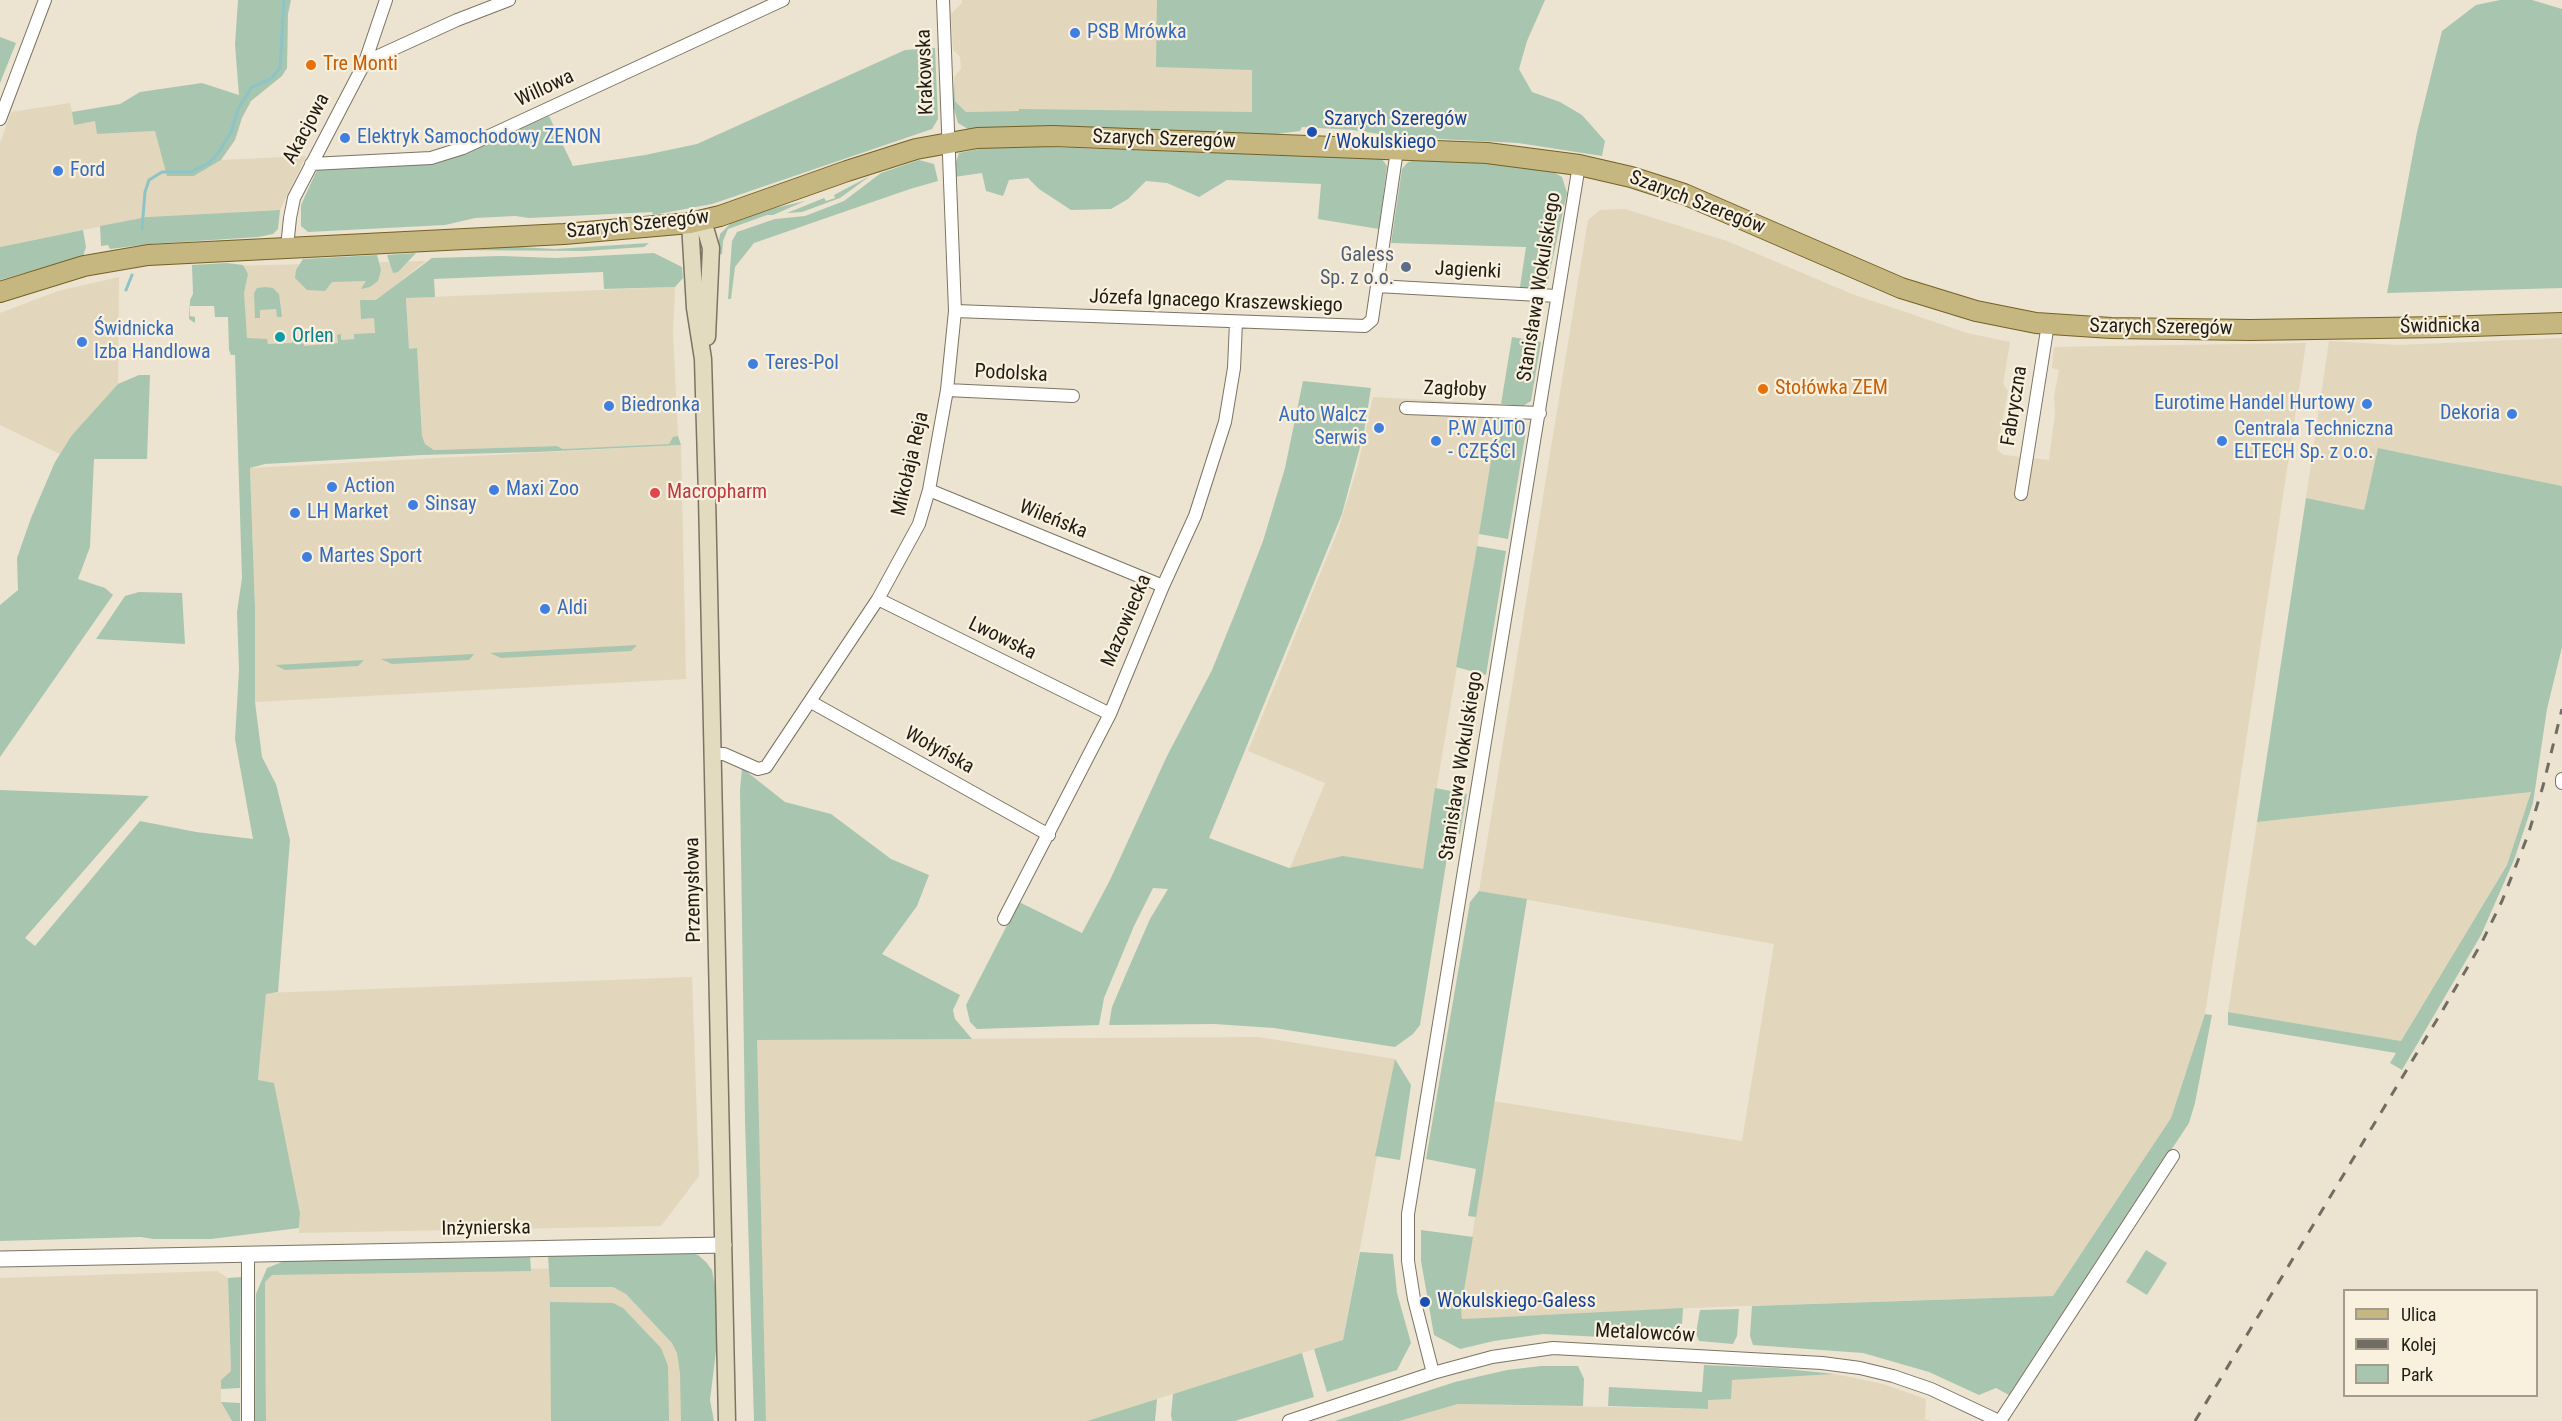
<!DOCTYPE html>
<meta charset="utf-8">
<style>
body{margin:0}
#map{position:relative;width:2562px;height:1421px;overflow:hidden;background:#ece3d1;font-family:"Roboto Condensed",sans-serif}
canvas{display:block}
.legend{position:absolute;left:2343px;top:1289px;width:195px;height:108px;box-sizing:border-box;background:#f9f0de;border:2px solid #a29b8e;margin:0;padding:8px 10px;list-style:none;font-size:18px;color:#1f1c16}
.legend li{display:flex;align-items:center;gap:12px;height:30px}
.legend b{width:30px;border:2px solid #a29b8e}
</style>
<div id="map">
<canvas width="2562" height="1421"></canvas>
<ul class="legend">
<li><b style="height:8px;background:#c6b680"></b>Ulica</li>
<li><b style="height:8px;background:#726d62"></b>Kolej</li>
<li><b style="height:16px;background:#a8c6af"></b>Park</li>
</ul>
</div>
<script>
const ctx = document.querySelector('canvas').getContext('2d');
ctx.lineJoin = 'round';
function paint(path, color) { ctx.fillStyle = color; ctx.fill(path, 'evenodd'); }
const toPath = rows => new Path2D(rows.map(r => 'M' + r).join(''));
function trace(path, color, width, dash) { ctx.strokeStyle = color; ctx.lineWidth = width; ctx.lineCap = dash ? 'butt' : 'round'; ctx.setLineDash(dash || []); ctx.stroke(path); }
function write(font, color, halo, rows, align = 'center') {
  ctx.font = font + ' "Roboto Condensed",sans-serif'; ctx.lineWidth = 4.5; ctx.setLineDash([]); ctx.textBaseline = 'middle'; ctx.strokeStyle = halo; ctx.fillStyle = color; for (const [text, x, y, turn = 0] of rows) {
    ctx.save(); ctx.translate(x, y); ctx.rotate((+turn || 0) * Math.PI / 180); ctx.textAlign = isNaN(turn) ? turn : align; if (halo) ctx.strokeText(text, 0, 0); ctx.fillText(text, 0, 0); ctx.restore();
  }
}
paint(toPath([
 [962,0,1254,0,1252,118,1019,111,966,112,955,101,954,77,961,69,960,57,953,50,951,14,962,3],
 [70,103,72,112,96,121,98,134,155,131,187,175,194,176,221,160,306,156,280,210,147,217,0,247,0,143,11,112],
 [1625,209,1727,241,1852,294,1967,333,2010,342,2003,384,2008,391,1997,450,2004,455,2049,460,2055,413,2054,397,2059,370,2052,368,2054,347,2306,343,2205,1014,2171,1118,2053,1296,1715,1307,1462,1319,1461,1309,1493,1101,1742,1141,1774,944,1479,891,1588,220,1600,210],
 [426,261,403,279,388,342,235,354,230,266],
 [119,277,118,384,72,435,60,454,0,425,0,313,58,291],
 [675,287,673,333,678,436,673,438,669,444,563,449,557,446,434,450,425,444,422,436,417,349,409,349,406,298],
 [2562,338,2562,486,2378,448,2364,510,2306,498,2329,341,2398,345],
 [1373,397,1501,404,1420,887,1290,868,1325,783,1248,751,1338,530,1358,465],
 [681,445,686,679,255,702,255,608,250,468],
 [2531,791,2507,865,2401,1041,2228,1012,2257,822],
 [692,977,699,1176,661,1226,299,1233,300,1213,274,1084,258,1081,266,993],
 [1259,1037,1395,1059,1343,1340,1087,1421,766,1421,756,1040],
 [661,1266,701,1421,266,1421,265,1282,272,1275],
 [217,1271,228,1278,231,1371,221,1380,221,1402,232,1421,0,1421,0,1278],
 [1835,1374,1883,1384,1926,1399,1925,1419,1930,1421,1399,1421,1458,1404,1707,1409,1708,1400,1731,1380]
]), '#e2d6bc');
paint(toPath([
 [238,0,291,0,288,14,287,68,282,76,251,101,242,118,235,140,221,160,194,176,167,176,155,131,97,134,95,121,74,125,72,112,120,104,140,92,202,83,239,95,235,45],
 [1157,0,1545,0,1527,41,1519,69,1532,92,1560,102,1582,115,1605,141,1602,156,1518,143,1400,137,1352,130,1302,127,1300,131,1268,135,1060,127,994,127,977,130,968,129,958,123,953,105,954,81,955,101,966,112,1019,111,1019,109,1252,112,1252,70,1156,67],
 [2500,0,2532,0,2562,9,2562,288,2387,293,2417,132,2442,31,2476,5],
 [0,37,16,43,0,83],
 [935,48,938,119,932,129,712,204,653,215,652,212,529,218,515,216,475,218,445,225,308,232,301,226,301,205,317,170,438,163,463,154,549,116,573,166,645,155,697,144,905,50],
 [1020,146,1382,159,1387,166,1379,229,1318,219,1321,184,1227,180,1199,197,1167,183,1146,181,1128,199,1111,209,1071,210,1039,189,1028,178,1009,180,1003,196,986,191,982,173,954,177,954,168,959,153,984,148],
 [1419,159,1546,168,1562,177,1567,193,1547,285,1539,288,1520,287,1526,247,1391,243,1402,169,1408,162],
 [919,160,934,164,938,181,910,189,754,243,735,267,731,299,728,299,732,241,737,232,775,219,805,216,844,201,881,173],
 [870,176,840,198,802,212,787,213,824,198,826,201,835,198,834,195],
 [805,201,773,215,767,215,728,229,723,241,722,254,716,255,720,234,732,222,775,208],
 [280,210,278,229,273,234,258,237,150,244,110,249,108,245,101,246,100,226,147,217],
 [83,230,86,247,83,256,0,280,0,247],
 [649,243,644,247,585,251,446,250,502,246,555,249],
 [416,253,398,272,393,273,387,255],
 [654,253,682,267,683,278,675,287,604,289,603,272,434,279,435,297,406,298,409,349,417,348,422,436,425,444,434,450,557,446,563,449,669,444,673,437,678,436,681,445,537,452,422,455,265,464,250,468,255,608,255,702,262,757,276,784,290,840,278,992,266,994,258,1080,274,1083,300,1213,299,1228,211,1239,153,1239,141,1237,0,1241,0,790,149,796,25,938,35,946,140,821,196,832,253,839,235,739,239,670,237,612,242,578,235,355,231,355,229,350,228,317,215,317,214,306,190,306,190,316,195,317,195,323,189,319,190,300,193,294,192,265,227,263,243,265,248,274,244,293,247,338,267,339,268,344,292,343,292,338,303,337,304,346,338,343,337,335,341,334,341,340,354,339,354,334,375,333,374,318,361,319,360,300,376,300,432,258,501,256,556,258],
 [377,255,381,270,378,281,370,287,361,289,366,281,332,282,325,291,307,290,295,278,296,270,303,259],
 [265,287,273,288,279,294,282,317,277,317,276,309,260,310,260,318,255,318,254,293,257,288],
 [1512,337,1541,342,1531,401,1523,406,1501,404],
 [139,375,150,375,147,459,94,459,90,547,78,579,105,588,113,595,0,757,0,605,18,590,17,558,31,518,55,462,72,435,118,384],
 [1303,381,1371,388,1364,432,1342,514,1209,838,1289,868,1343,856,1423,869,1435,788,1467,794,1460,834,1451,833,1420,1025,1413,1034,1395,1047,1274,1028,1214,1024,1109,1025,1112,1007,1126,974,1150,919,1168,889,1153,888,1134,926,1104,998,1099,1025,977,1029,970,1022,966,1005,1019,902,1082,933,1110,880,1167,756,1212,670,1238,606,1263,541,1285,468],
 [1498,418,1523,419,1527,425,1508,539,1479,534],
 [2378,448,2562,486,2562,647,2547,709,2533,803,2514,860,2481,935,2402,1070,2390,1063,2396,1053,2228,1025,2228,1012,2401,1041,2507,865,2531,792,2257,822,2306,498,2364,510],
 [1477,546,1506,551,1486,675,1456,667],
 [139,592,182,593,185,644,96,639,125,596],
 [637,645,631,651,501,658,490,653],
 [474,654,469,660,392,664,381,659],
 [364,660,358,666,285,670,275,665],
 [742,768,785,802,831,814,891,859,929,875,917,906,882,954,960,995,953,1010,955,1019,972,1039,757,1040,766,1421,754,1421,745,1120,740,790],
 [1479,891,1527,899,1476,1217,1468,1216,1476,1169,1426,1159,1470,902],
 [2205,1014,2212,1015,2195,1103,2189,1123,2009,1395,1996,1388,1979,1395,1929,1372,1863,1353,1753,1345,1750,1336,1752,1306,2053,1296,2171,1118],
 [1395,1059,1411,1085,1400,1160,1375,1156],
 [1421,1230,1473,1237,1461,1308,1462,1319,1683,1308,1681,1341,1543,1334,1494,1341,1460,1349,1434,1335,1421,1261],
 [2146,1250,2167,1263,2147,1295,2126,1282],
 [684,1251,698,1255,706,1262,712,1270,715,1286,717,1343,710,1400,714,1421,681,1421,680,1373,677,1353,672,1343,626,1294,613,1287,550,1287,548,1255],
 [1360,1252,1393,1254,1397,1293,1411,1343,1397,1370,1327,1392,1314,1349,1343,1340],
 [530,1256,531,1271,272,1275,265,1282,266,1421,255,1421,256,1294,267,1268,287,1260],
 [241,1277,240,1388,221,1389,221,1380,231,1371,228,1278],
 [550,1302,613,1303,623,1308,661,1348,668,1366,669,1421,551,1421],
 [1739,1309,1737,1336,1733,1344,1699,1341,1696,1333,1700,1310],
 [1302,1353,1314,1397,1235,1421,1172,1421,1171,1415,1173,1394],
 [1704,1365,1776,1368,1835,1374,1732,1380,1731,1399,1708,1400,1708,1409,1608,1406,1609,1387,1702,1392],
 [1541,1366,1578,1366,1584,1379,1583,1406,1458,1404,1399,1421,1335,1421,1455,1382,1507,1370],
 [1157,1399,1155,1421,1087,1421],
 [221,1402,240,1403,240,1421,232,1421]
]), '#a8c6af');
trace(toPath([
 [142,229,145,192,149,180,162,172,191,172,209,163,219,152,231,132,239,107,252,87,271,79,280,68,284,0],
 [126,290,132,275]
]), '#8cc4c7', 3);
const minor = toPath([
 [365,62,457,20,509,0],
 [0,119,45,0],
 [311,164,431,158,463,148,783,0],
 [287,247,290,218,294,198,365,62,386,0],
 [1377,286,1557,296],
 [955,311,1365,326,1372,320,1397,150],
 [947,390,1073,396],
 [1406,408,1540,413],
 [929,490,1163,586],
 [2021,494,2048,324],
 [878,599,1110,714],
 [811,702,1049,835],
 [712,754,724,754,758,769,766,767,878,599,919,524,929,490,947,390,955,311,943,0],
 [2562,779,2562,783],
 [1004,919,1110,714,1163,586,1195,516,1225,422,1234,368,1236,322],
 [1433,1373,1414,1299,1408,1261,1408,1214,1579,165],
 [248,1421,248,1255],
 [1289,1421,1433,1373,1492,1357,1553,1348,1822,1363,1860,1368,1893,1376,1931,1389,1999,1421],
 [2000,1421,2173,1156]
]);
const tertiary = toPath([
 [0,1259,724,1245]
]);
const secondary = toPath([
 [703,221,711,248,707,337],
 [690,223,695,308,703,359,707,496,727,1421]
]);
const primary = toPath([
 [0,292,84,266,148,255,564,234,690,223,720,216,847,171,916,149,977,138,1053,136,1487,153,1579,165,1631,177,1684,194,1901,288,1976,311,2036,323,2111,328,2250,330,2442,327,2562,323]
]);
trace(minor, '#7c7463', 14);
trace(tertiary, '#7c7463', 17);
trace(secondary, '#7c7463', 19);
trace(primary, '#736124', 22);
trace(minor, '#fff', 12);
trace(tertiary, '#fff', 15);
trace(secondary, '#e2dbc0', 16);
trace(primary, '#c6b680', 20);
trace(toPath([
 [2195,1421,2441,1013,2481,944,2502,901,2528,835,2543,786,2562,709]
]), '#726d62', 3, [10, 10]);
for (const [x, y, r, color] of [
 [1075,33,6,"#3f7fe0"],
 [311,65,6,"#e8710a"],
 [1312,132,6,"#1a4fb4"],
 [345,138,6,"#3f7fe0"],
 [58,171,6,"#3f7fe0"],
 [1406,267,6,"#5c6f8a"],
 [280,337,6,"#0f9aa8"],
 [82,342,6,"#3f7fe0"],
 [753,364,6,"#3f7fe0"],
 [1763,389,6,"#e8710a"],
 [2367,404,6,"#3f7fe0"],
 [609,406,6,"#3f7fe0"],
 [2512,414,6,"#3f7fe0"],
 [1379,428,6,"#3f7fe0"],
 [1436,441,6,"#3f7fe0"],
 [2222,441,6,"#3f7fe0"],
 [332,487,6,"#3f7fe0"],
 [494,490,6,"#3f7fe0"],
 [655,493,6,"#e0444e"],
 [413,505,6,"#3f7fe0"],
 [295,513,6,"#3f7fe0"],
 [307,557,6,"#3f7fe0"],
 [545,609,6,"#3f7fe0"],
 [1425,1302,6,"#1a4fb4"]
]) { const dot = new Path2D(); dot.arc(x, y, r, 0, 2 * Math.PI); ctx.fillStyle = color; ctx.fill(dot); trace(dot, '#f9f0de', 2); }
write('20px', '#366cbe', '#f9f0de', [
 ["PSB Mrówka",1087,33],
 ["Elektryk Samochodowy ZENON",357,138],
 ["Ford",70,171],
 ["Świdnicka",94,330],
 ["Izba Handlowa",94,353],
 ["Teres-Pol",765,364],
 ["Eurotime Handel Hurtowy",2355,404,"right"],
 ["Biedronka",621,406],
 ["Dekoria",2500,414,"right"],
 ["Auto Walcz",1367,416,"right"],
 ["Serwis",1367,439,"right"],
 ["P.W AUTO",1448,430],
 ["- CZĘŚCI",1448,453],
 ["Centrala Techniczna",2234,430],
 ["ELTECH Sp. z o.o.",2234,453],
 ["Action",344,487],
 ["Maxi Zoo",506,490],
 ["Sinsay",425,505],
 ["LH Market",307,513],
 ["Martes Sport",319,557],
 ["Aldi",557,609]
], 'left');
write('20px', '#c56008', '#f9f0de', [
 ["Tre Monti",323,65],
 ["Stołówka ZEM",1775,389]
], 'left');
write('20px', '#1f1c16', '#f9f0de', [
 ["Krakowska",926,72,-92],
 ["Willowa",545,89,-25],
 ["Akacjowa",307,129,-62],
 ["Szarych Szeregów",1164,140,2],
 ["Szarych Szeregów",1697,203,21],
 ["Szarych Szeregów",638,225,-6],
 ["Jagienki",1468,271,3],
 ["Stanisława Wokulskiego",1540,287,-81],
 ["Józefa Ignacego Kraszewskiego",1216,302,2],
 ["Świdnicka",2440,327,-1],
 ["Szarych Szeregów",2161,328,1],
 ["Podolska",1011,374,3],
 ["Zagłoby",1455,390,2],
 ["Fabryczna",2015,406,-81],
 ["Mikołaja Reja",911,464,-77],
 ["Wileńska",1053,520,22],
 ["Mazowiecka",1127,621,-67],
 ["Lwowska",1002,639,26],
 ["Wołyńska",939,751,29],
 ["Stanisława Wokulskiego",1462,766,-81],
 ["Przemysłowa",694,890,-91],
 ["Inżynierska",486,1229,-1],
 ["Metalowców",1645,1334,3]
]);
write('20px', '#164399', '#f9f0de', [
 ["Szarych Szeregów",1324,120],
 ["/ Wokulskiego",1324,143],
 ["Wokulskiego-Galess",1437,1302]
], 'left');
write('20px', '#4e5e75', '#f9f0de', [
 ["Galess",1394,256],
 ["Sp. z o.o.",1394,279]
], 'right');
write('20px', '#0d838f', '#f9f0de', [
 ["Orlen",292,337]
], 'left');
write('20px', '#be3a42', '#f9f0de', [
 ["Macropharm",667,493]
], 'left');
</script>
